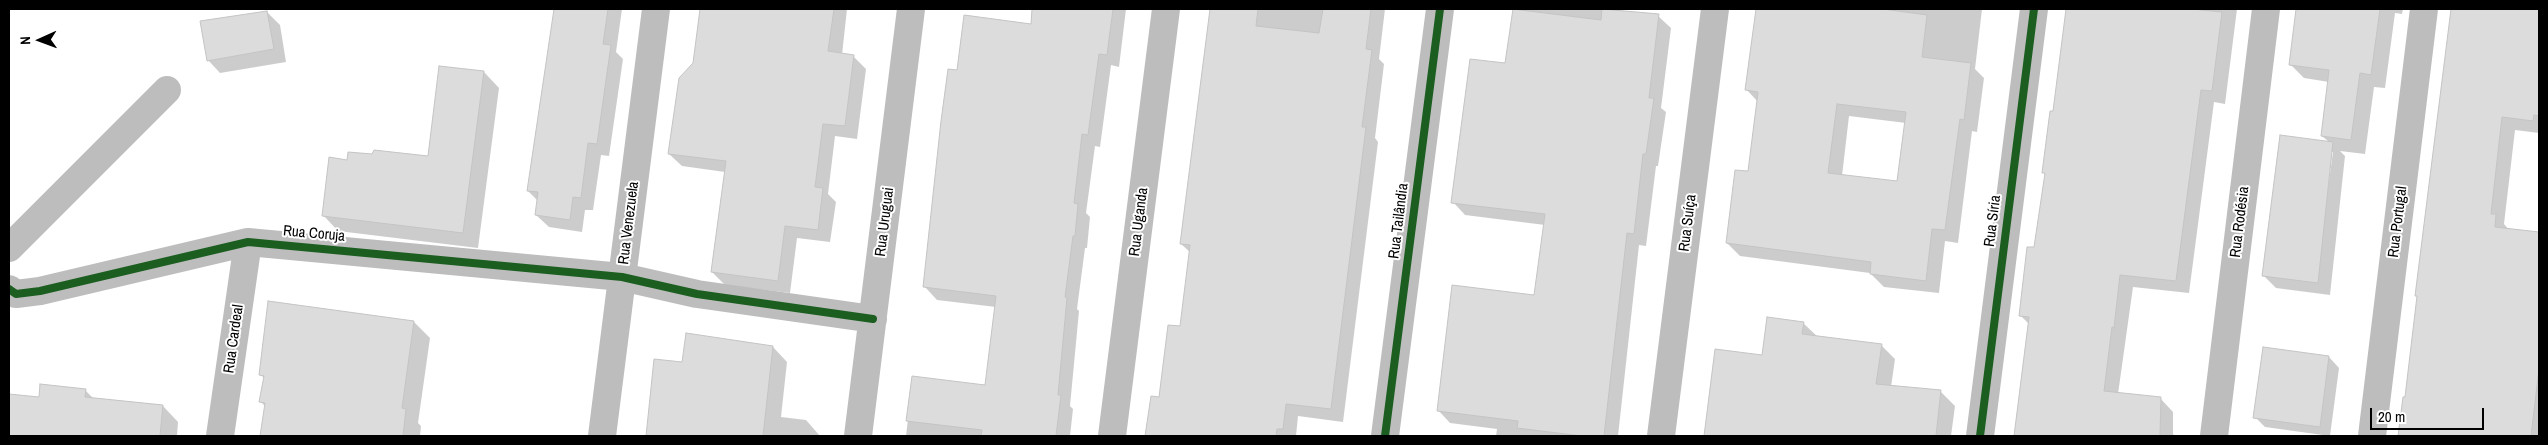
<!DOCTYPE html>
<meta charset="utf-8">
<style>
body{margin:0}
#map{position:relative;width:2548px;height:445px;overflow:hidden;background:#fff;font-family:"Archivo Narrow",sans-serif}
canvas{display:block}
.frame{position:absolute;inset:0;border:10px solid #000;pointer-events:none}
.north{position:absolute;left:15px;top:15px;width:50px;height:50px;-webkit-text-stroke:4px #fff;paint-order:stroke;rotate:268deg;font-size:14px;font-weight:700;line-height:20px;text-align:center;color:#000}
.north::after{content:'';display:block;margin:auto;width:18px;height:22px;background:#000;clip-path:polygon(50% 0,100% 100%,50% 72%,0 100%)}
.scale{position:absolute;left:2370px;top:408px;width:114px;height:22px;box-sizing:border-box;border:2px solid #000;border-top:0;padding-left:6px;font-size:15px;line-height:18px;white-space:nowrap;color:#000;-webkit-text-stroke:4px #fff;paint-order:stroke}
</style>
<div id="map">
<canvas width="2548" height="445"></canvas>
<div class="frame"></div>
<div class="north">N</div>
<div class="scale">20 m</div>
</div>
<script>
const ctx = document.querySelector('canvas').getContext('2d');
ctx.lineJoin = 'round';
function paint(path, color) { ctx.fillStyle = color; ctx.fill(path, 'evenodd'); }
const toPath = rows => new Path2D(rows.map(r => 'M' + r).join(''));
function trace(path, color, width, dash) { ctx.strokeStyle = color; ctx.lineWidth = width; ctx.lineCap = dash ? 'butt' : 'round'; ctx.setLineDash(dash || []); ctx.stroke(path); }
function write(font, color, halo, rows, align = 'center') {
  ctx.font = font + ' "Archivo Narrow",sans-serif'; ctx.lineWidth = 4; ctx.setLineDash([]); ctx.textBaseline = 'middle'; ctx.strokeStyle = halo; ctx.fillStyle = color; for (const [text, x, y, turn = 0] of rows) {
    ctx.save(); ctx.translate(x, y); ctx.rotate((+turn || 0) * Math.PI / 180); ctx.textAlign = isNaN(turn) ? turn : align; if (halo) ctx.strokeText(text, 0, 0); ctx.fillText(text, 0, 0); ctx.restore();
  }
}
paint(toPath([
 [555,9,622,9,616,52,623,59,609,156,601,155,593,210,585,210,582,232,549,227,536,215,538,201,528,191],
 [702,9,847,9,842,55,853,56,866,69,857,139,835,136,828,194,836,202,830,242,797,238,790,293,725,285,712,272,725,172,682,166,669,154,694,64],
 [1034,9,1126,9,1119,67,1111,65,1100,147,1095,146,1086,213,1090,217,1087,248,1085,248,1077,309,1079,311,1070,406,1073,409,1070,436,906,436,913,377,986,386,996,307,937,300,925,287,958,72,1032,25],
 [1211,9,1385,9,1379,59,1384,64,1375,138,1378,142,1343,422,1298,416,1296,436,1147,436,1152,397,1160,398,1181,327,1191,253,1181,244],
 [1514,9,1621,9,1621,11,1658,16,1671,28,1661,108,1666,112,1658,166,1656,166,1646,246,1639,245,1618,436,1496,436,1497,429,1450,423,1438,410,1535,297,1545,225,1465,215,1453,202,1506,65],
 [1757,9,1982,9,1975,69,1984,78,1977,132,1972,131,1958,243,1945,241,1939,293,1884,287,1870,273,1740,256,1727,243,1749,173,1758,102,1747,90],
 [1849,116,1906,123,1899,182,1842,176],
 [2067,9,2237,9,2225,104,2214,102,2189,293,2133,287,2118,394,2160,398,2173,412,2173,434,2175,436,2016,436,2030,325,2020,315,2035,249,2046,175,2044,172,2054,113],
 [2297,9,2403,9,2402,14,2395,13,2385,88,2374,87,2365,154,2340,151,2345,156,2330,295,2276,288,2263,275,2329,142,2322,136,2329,82,2304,78,2290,64],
 [2330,152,2333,152,2324,218],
 [2452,9,2539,9,2539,133,2515,130,2504,224,2509,230,2539,233,2539,436,2400,436,2404,399,2406,399],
 [267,12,280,25,286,62,220,73,208,60],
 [484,72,499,88,478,248,338,231,323,215,349,162,429,158],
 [414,322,430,338,418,423,421,426,420,436,262,436,266,407,261,402,264,378,260,374],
 [1803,323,1818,337,1881,345,1895,359,1891,387,1941,392,1955,406,1951,436,1705,436,1716,350,1764,356],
 [687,334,773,347,787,362,781,417,806,420,820,436,647,436,655,360,683,364],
 [2329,357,2339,368,2330,436,2265,427,2255,417],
 [85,390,94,399,163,406,178,422,177,436,9,436,9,395,40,399]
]), '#0003');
const building = toPath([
 [554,9,608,9,603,44,611,45,597,144,588,143,581,198,573,197,570,220,535,215,538,192,527,191,554,9],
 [700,9,834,9,828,51,854,55,845,126,823,124,815,187,823,188,818,230,785,226,778,281,711,272,726,161,668,154,679,78,693,63,700,9],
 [1032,9,1113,9,1107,55,1099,54,1088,135,1082,134,1074,203,1078,204,1075,236,1073,236,1065,297,1067,298,1058,395,1061,395,1056,436,981,436,982,430,906,421,912,376,985,385,996,296,923,287,941,121,948,69,957,70,964,15,1031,24,1032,9],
 [1210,9,1258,9,1256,26,1319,33,1323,9,1371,9,1366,49,1372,50,1362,127,1366,127,1331,409,1286,404,1283,429,1277,429,1276,436,1145,436,1151,396,1159,397,1168,325,1180,326,1190,245,1180,244,1210,9],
 [1513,9,1601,20,1602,9,1659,14,1649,98,1654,98,1646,154,1643,154,1634,234,1627,233,1604,436,1582,436,1517,428,1518,421,1437,411,1452,285,1534,295,1545,214,1451,203,1470,59,1505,63,1513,9],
 [1756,9,1883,9,1927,15,1922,57,1971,63,1964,120,1960,119,1945,230,1932,229,1926,281,1870,274,1871,262,1726,243,1735,170,1748,171,1758,92,1745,90,1756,9],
 [1837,104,1906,112,1897,181,1828,173,1837,104],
 [2066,9,2192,9,2222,12,2212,91,2201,90,2176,281,2120,275,2114,328,2112,327,2104,391,2161,397,2160,436,2014,436,2029,317,2019,316,2027,247,2034,247,2045,173,2042,173,2050,111,2053,111,2066,9],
 [2296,9,2380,9,2371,75,2360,73,2351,140,2321,136,2329,70,2289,65,2296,9],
 [2451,9,2539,9,2539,116,2534,115,2533,121,2502,117,2491,214,2496,214,2495,227,2539,232,2539,369,2531,436,2398,436,2403,397,2405,397,2417,296,2415,296,2451,9],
 [267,11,274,49,207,61,200,21,267,11],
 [439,66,484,71,463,233,322,216,329,157,347,160,348,152,372,154,374,150,428,156,439,66],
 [2280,135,2333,142,2318,283,2262,276,2280,135],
 [268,301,414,321,402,408,406,409,403,436,260,436,265,403,259,402,264,376,259,375,268,301],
 [1767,317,1804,322,1802,334,1882,344,1876,384,1941,390,1936,436,1704,436,1715,349,1762,355,1767,317],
 [686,333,773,346,763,436,646,436,654,359,682,362,686,333],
 [2263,347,2329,356,2320,427,2253,418,2263,347],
 [40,384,86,389,85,397,163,405,160,436,9,436,9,394,39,397,40,384]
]);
paint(building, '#dcdcdc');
trace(building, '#c4c4c4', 1);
trace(toPath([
 [9,248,167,90],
 [9,289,16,294,40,291,248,242,622,277,697,294,873,319],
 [220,436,248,242],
 [602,436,656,9],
 [858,436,911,9],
 [1112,436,1166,9],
 [1385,436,1440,9],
 [1661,436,1715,9],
 [1980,436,2034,9],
 [2214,436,2266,9],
 [2372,436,2424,9]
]), '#bdbdbd', 28);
trace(toPath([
 [9,289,16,294,40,291,248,242,622,277,697,294,873,319],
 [1385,436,1440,9],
 [1980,436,2034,9]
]), '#1b5e20', 8);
write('15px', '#000', '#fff', [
 ["Rua Tailândia",1399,221,-83],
 ["Rua Síria",1993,221,-83],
 ["Rua Uruguai",885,222,-83],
 ["Rua Uganda",1139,222,-83],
 ["Rua Rodésia",2240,222,-83],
 ["Rua Portugal",2398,222,-83],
 ["Rua Venezuela",629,223,-83],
 ["Rua Suíça",1688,223,-83],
 ["Rua Coruja",314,234,5],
 ["Rua Cardeal",234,339,-82]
]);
</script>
